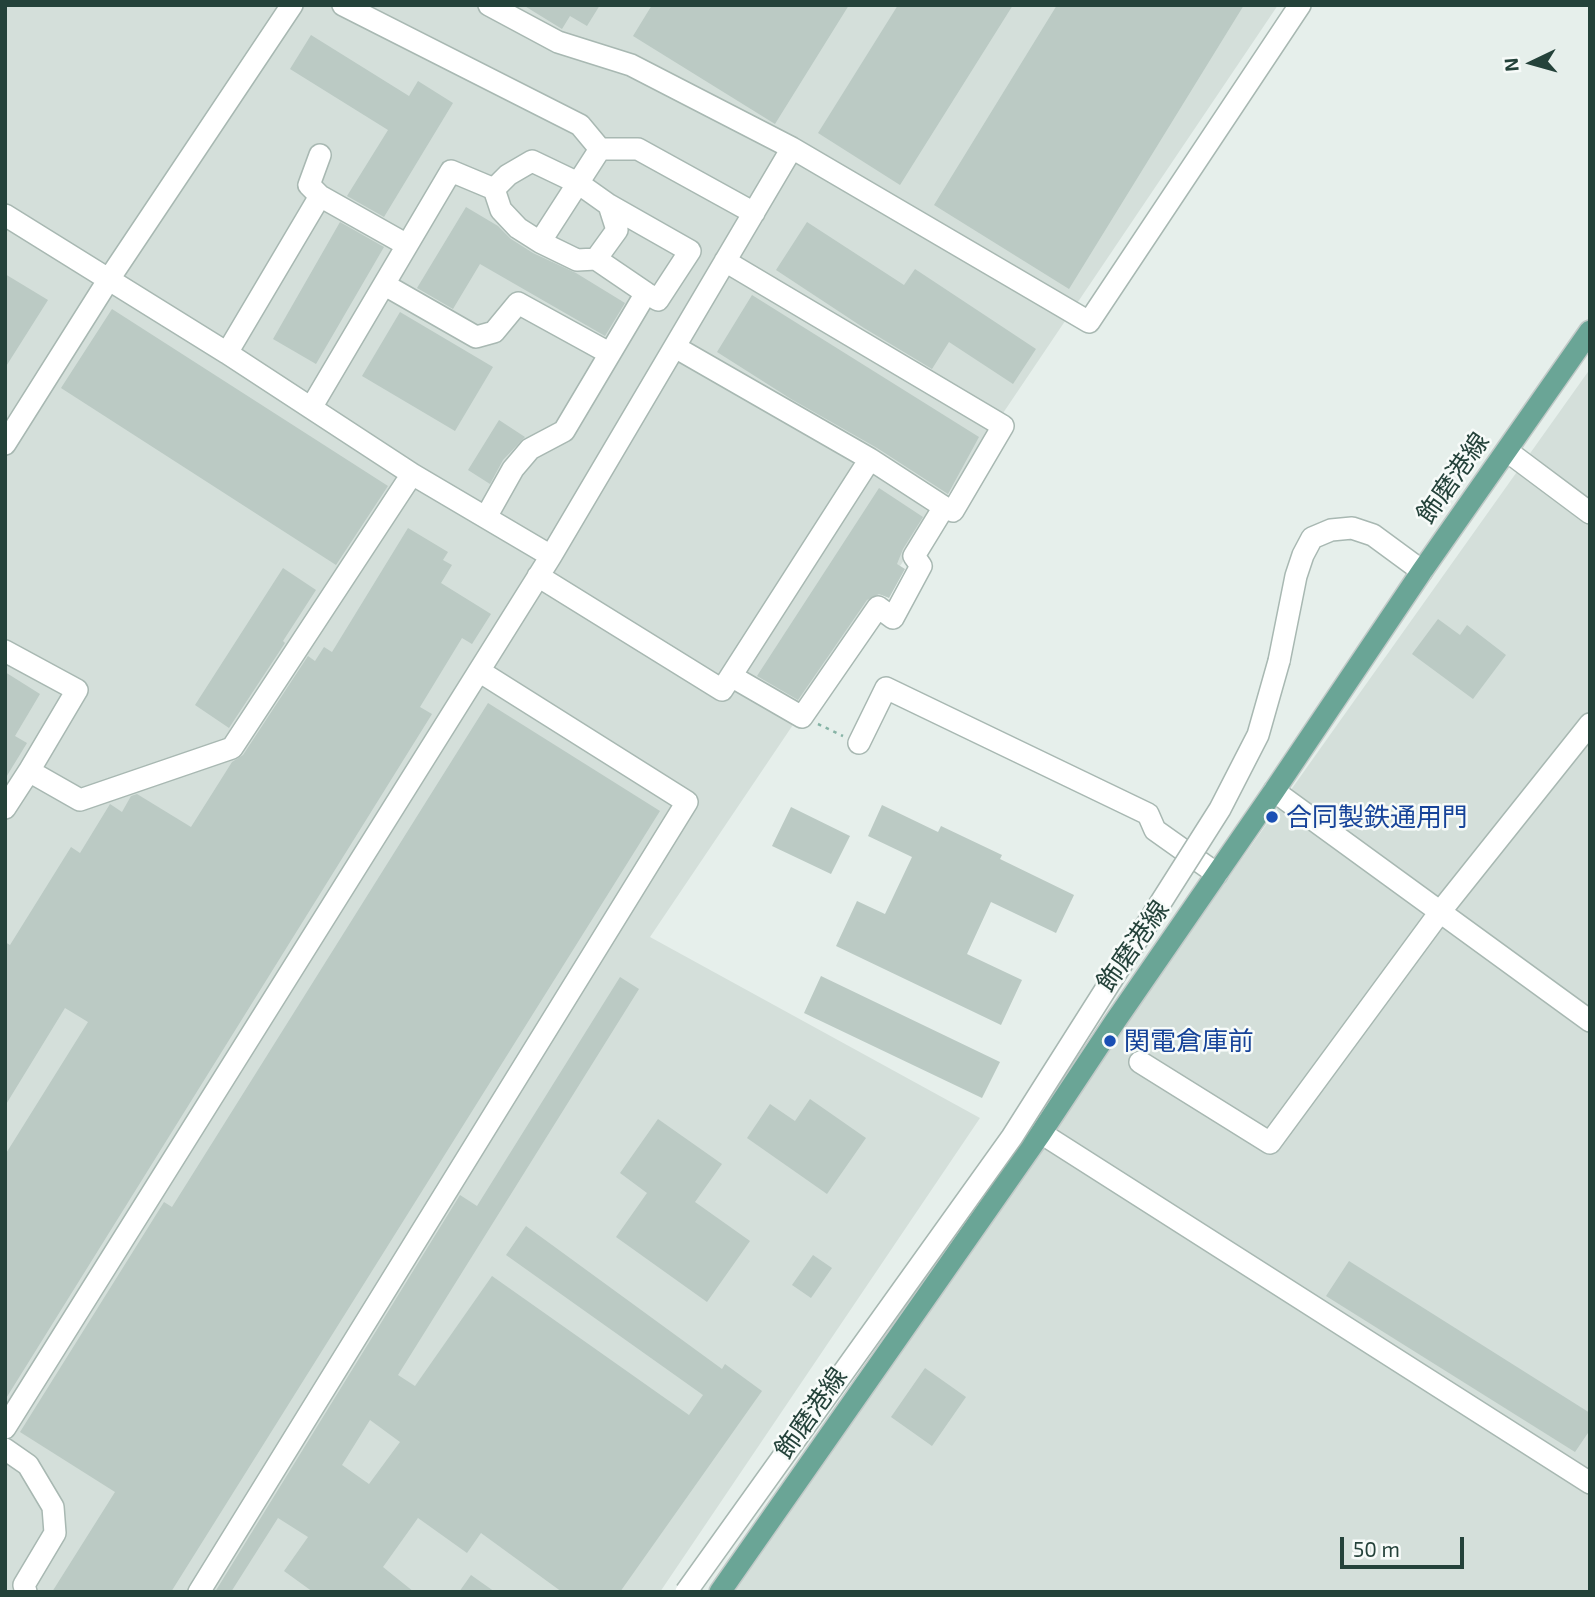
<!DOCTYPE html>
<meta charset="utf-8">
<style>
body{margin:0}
#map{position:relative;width:1595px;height:1597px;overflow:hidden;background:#e6efeb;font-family:"Exo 2",sans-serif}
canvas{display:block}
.frame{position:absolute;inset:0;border:7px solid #24423a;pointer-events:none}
.north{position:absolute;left:1497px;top:28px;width:70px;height:70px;-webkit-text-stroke:5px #f7fbf9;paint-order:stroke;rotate:265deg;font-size:19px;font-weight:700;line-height:28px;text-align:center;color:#24423a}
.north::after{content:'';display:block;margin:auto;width:24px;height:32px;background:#24423a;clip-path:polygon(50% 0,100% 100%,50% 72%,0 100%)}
.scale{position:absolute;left:1340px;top:1537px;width:124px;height:32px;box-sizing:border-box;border:4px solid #24423a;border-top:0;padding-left:9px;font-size:21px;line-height:24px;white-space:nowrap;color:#24423a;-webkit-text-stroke:5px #f7fbf9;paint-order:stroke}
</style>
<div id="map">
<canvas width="1595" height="1597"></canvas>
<div class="frame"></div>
<div class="north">N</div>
<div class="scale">50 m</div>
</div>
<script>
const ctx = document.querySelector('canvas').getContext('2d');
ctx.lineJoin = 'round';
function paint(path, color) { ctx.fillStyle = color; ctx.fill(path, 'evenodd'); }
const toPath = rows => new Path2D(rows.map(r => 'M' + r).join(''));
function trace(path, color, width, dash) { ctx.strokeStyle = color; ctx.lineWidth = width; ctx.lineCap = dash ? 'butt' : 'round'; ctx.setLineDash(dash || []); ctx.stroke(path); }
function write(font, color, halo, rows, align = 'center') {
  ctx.font = font + ' "Exo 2","Noto Sans JP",sans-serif'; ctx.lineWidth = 5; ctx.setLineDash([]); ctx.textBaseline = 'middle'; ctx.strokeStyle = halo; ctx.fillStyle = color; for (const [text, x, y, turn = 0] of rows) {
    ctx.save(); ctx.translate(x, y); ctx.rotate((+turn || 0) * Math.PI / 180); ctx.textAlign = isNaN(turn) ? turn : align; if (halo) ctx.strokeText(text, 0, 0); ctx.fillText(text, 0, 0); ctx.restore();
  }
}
paint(toPath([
 [5,5,1278,5,650,937,980,1118,660,1592,5,1592],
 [1590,369,1590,1592,718,1592,1084,1081]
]), '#d4dfda');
paint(toPath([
 [523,5,600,5,587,26,570,16,562,29],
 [652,5,849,5,775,124,633,36],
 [898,5,1013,5,900,185,818,133],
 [1057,5,1244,5,1069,289,934,205],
 [311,35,409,96,418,81,453,103,384,217,347,196,388,130,290,69],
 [466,207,498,226,511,239,533,253,576,273,625,303,605,336,480,264,453,309,417,288],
 [340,222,384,247,316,364,273,339],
 [807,222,904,285,915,269,1036,349,1013,384,949,342,932,369,864,328,776,270],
 [5,274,48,300,5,368],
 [752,295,979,437,948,494,877,448,791,399,717,352],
 [112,309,388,486,336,565,61,388],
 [400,312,493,367,455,431,362,376],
 [499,420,525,437,503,460,490,484,468,470],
 [879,488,923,517,903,549,897,564,905,569,889,598,879,594,867,600,798,700,757,676],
 [408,528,448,552,443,560,452,565,441,583,491,614,472,644,462,638,420,707,432,714,5,1400,5,1155,88,1022,65,1008,5,1106,5,942,10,945,71,847,80,853,110,804,122,812,131,796,137,794,191,827,232,762,243,755,308,656,315,661,324,647,332,652],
 [283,568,316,590,283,641,285,643,229,728,195,705],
 [1438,619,1460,635,1467,625,1506,655,1473,699,1412,654],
 [5,672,40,694,15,736,27,743,5,779],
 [488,703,660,811,171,1592,52,1592,115,1492,20,1432,164,1202,172,1207],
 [882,805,938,832,941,826,1002,855,1000,859,1074,895,1056,933,991,902,967,954,1022,980,1001,1025,836,946,857,901,885,914,912,857,868,836],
 [791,807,850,836,831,874,772,846],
 [821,976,1000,1062,982,1098,804,1013],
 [620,977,639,989,398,1375,415,1386,492,1276,689,1415,703,1395,506,1255,526,1226,722,1369,725,1364,762,1391,620,1592,562,1592,481,1533,467,1553,418,1518,383,1567,414,1592,313,1592,284,1571,308,1537,278,1518,231,1592,215,1592,460,1195,477,1206],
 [370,1420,400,1442,369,1484,342,1465],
 [810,1099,866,1138,827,1194,747,1138,770,1104,795,1121],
 [658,1119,722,1164,695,1202,750,1241,707,1302,616,1237,647,1193,620,1173],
 [813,1255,832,1268,811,1298,792,1285],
 [1349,1261,1590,1413,1590,1430,1575,1452,1326,1296],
 [925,1368,966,1397,932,1446,891,1417],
 [471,1575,495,1592,459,1592]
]), '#bbcac4');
const minor = toPath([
 [343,5,580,125,600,149,540,242],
 [489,5,558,42,631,65,792,148,1089,322,1300,5],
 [600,149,638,149,754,213],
 [494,189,501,210,518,228,540,242,577,260,596,259,646,293],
 [320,196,407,245],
 [5,215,227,353,412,474,551,556],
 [596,259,617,230,609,205],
 [725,261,1003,426,953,511,944,507],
 [385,285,476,337,494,332,518,303,609,353],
 [227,353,320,196,309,185,320,155],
 [311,408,451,171,494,189,508,175,532,161,578,183,609,205,690,251,658,300,646,293,564,431,530,449,513,469,486,517],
 [5,444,109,279,292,5],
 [1507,451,1590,513],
 [538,576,722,690,870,459,675,347],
 [5,651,77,690,29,771],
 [1279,661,1296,576,1303,555,1312,538,1331,530,1352,528,1373,535,1422,571],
 [731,676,802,717,878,607,893,618,921,566,914,556,944,507,870,459],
 [859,743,886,688,1148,814,1155,830,1217,874],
 [1274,791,1590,1021],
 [5,808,29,771,80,800,232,748,412,474],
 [1140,1062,1270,1143,1440,912,1590,724],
 [1041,1133,1590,1483],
 [5,1428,551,556,792,148],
 [5,1449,28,1465,53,1507,55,1533,24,1585,26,1592],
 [199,1592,687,802,479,671]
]);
const major = toPath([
 [720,1592,1041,1133,1114,1023,1274,791,1422,571,1590,331]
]);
trace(minor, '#a8b8b2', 24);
trace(major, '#c2cac8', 24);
trace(toPath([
 [818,724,843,736]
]), '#86b3a5', 2.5, [3.5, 5]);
trace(minor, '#fff', 21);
trace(major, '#6aa596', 21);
const minorBridge = toPath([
 [686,1592,1012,1137,1220,809,1258,735,1279,661]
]);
trace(minorBridge, '#a8b8b2', 24, []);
trace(minorBridge, '#fff', 21);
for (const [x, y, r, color] of [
 [1272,817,7,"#1a4fb4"],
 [1110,1041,7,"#1a4fb4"]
]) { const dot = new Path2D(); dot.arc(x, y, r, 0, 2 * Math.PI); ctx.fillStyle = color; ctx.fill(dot); trace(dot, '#f7fbf9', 2.5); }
write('26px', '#24423a', '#f7fbf9', [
 ["飾磨港線",1453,478,-55],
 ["飾磨港線",1133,946,-55],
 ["飾磨港線",811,1413,-55]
]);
write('26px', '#164399', '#f7fbf9', [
 ["合同製鉄通用門",1286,817],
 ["関電倉庫前",1124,1041]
], 'left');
</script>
